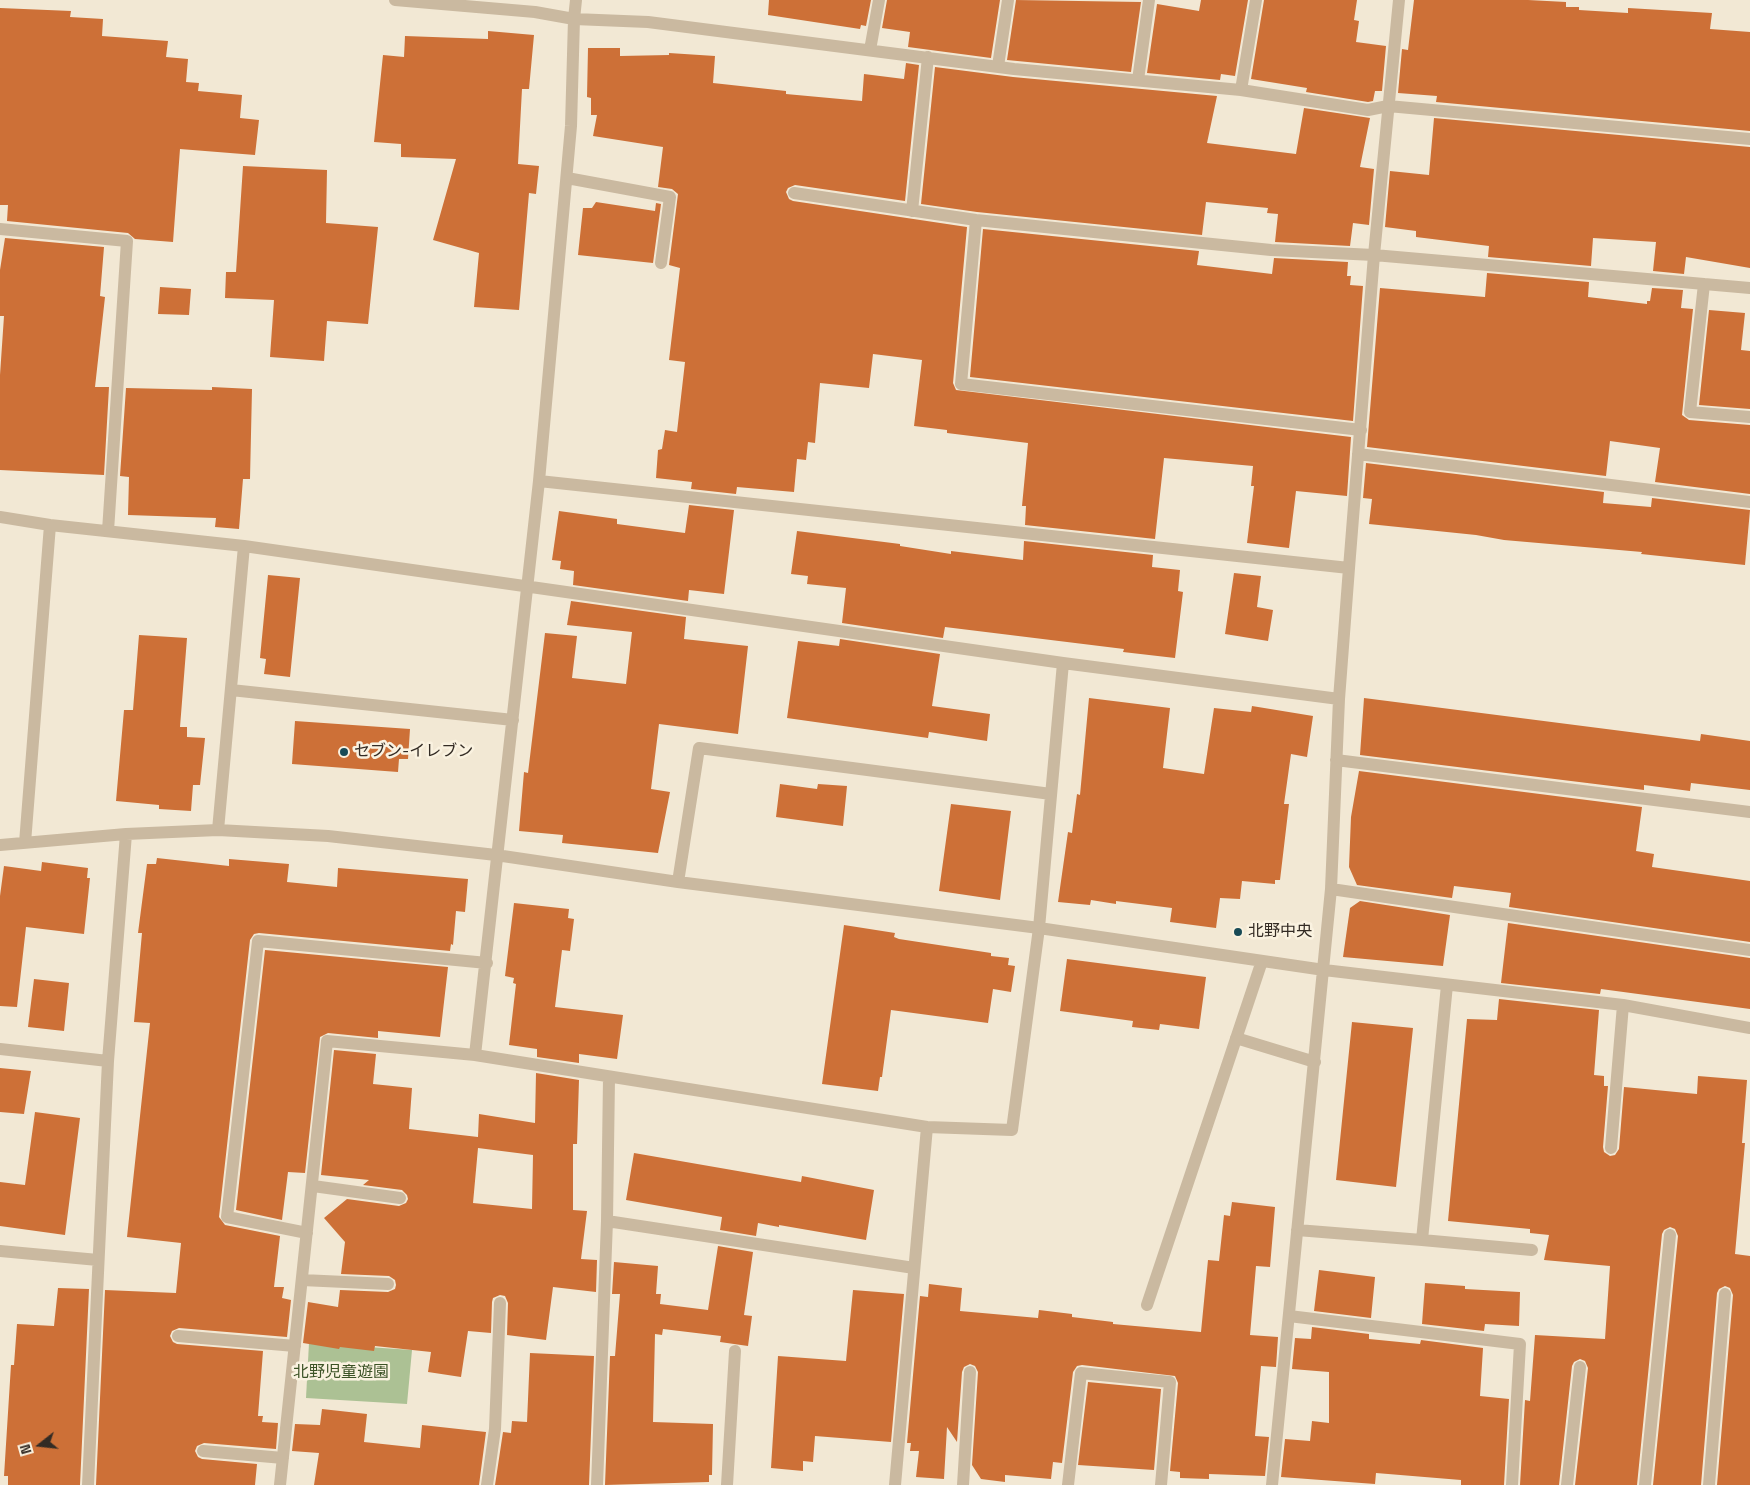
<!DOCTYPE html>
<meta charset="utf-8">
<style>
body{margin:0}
#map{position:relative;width:1750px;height:1485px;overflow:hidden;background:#f2e8d4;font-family:"Space Grotesk",sans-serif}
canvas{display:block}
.north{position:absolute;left:15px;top:1420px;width:50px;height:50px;-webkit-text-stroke:4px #faf2e0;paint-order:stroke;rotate:254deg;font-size:14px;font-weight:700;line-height:20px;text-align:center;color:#332b24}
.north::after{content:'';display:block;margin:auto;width:18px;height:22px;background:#332b24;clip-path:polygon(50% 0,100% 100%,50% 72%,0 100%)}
</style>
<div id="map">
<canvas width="1750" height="1485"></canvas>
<div class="north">N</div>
</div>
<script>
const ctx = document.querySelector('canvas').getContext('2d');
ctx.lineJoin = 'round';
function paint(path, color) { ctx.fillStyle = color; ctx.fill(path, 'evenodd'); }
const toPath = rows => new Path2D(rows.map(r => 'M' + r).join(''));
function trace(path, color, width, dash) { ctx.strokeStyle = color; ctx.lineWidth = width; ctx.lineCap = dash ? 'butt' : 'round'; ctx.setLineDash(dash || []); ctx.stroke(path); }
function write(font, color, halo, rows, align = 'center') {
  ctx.font = font + ' "Space Grotesk","Noto Sans JP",sans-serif'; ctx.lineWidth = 5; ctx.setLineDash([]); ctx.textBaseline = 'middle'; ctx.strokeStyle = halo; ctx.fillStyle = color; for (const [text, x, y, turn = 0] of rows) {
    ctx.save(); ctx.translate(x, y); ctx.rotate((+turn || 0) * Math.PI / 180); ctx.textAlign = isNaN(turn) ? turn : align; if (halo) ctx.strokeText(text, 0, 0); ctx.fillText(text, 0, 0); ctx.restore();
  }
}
paint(toPath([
 [309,1343,412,1350,407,1404,306,1398]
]), '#acc194');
paint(toPath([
 [769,0,871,0,866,26,861,25,860,29,768,15],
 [887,0,1000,0,991,58,908,47,910,32,882,28],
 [1016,0,1141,2,1131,72,1007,60],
 [1201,0,1248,0,1235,76,1221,74,1220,80,1147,73,1157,4,1199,11],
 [1264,0,1357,0,1354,20,1359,21,1356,42,1386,46,1382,91,1375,91,1373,101,1368,102,1306,92,1307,88,1251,79],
 [1414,0,1528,0,1566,2,1566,7,1579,7,1579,10,1628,13,1628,8,1712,13,1710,29,1750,32,1750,131,1436,102,1437,96,1398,93,1402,49,1408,50],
 [0,8,71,11,70,17,103,19,102,36,168,41,166,57,188,59,186,82,199,83,198,91,242,95,240,118,259,120,255,155,180,149,173,242,135,239,128,233,7,221,8,205,0,205],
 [488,31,534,35,529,89,522,89,518,164,539,166,536,194,529,193,519,310,474,307,479,253,433,240,456,159,401,157,401,144,374,142,383,55,404,57,405,36,488,39],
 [588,48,620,48,620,56,669,55,669,53,715,56,713,83,786,91,786,94,862,101,864,74,904,79,906,63,919,65,905,201,795,185,788,188,786,192,789,199,793,201,967,227,953,383,956,390,1351,437,1347,496,1296,491,1289,548,1247,543,1254,486,1251,486,1253,466,1164,458,1155,539,1025,525,1026,506,1022,506,1028,443,947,433,947,430,914,426,922,360,873,354,869,388,820,383,815,443,808,442,806,460,797,459,794,492,737,487,736,494,691,489,692,482,656,478,658,450,662,449,665,430,677,432,685,362,669,360,680,268,669,265,678,194,672,189,658,187,663,147,593,136,597,115,591,115,591,98,587,97],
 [935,67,1013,77,1217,96,1207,143,1296,154,1304,108,1370,118,1360,167,1374,169,1369,225,1353,223,1350,246,1275,242,1278,214,1267,213,1268,208,1206,202,1202,235,977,212,921,204],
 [1434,118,1750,147,1750,268,1686,257,1684,274,1653,271,1656,242,1593,238,1591,266,1488,257,1489,246,1416,237,1416,231,1385,227,1390,171,1429,175],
 [243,166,327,170,326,223,378,227,368,324,327,321,324,361,270,357,274,300,225,298,226,272,236,272],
 [596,202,655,211,656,203,661,204,653,263,578,255,583,208,592,208],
 [983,229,1199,251,1197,265,1272,274,1274,258,1348,262,1347,276,1351,276,1350,285,1363,286,1353,421,970,377],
 [5,238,104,247,100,296,105,297,95,387,109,387,104,475,0,470,0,375,4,316,0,316,0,270],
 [1487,273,1589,282,1588,297,1647,304,1647,301,1650,301,1652,288,1683,290,1681,308,1693,309,1682,415,1689,420,1750,425,1750,494,1655,482,1660,448,1610,441,1606,476,1367,447,1380,288,1485,297],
 [160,287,191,289,189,315,158,314],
 [1709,310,1745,313,1741,350,1750,351,1750,409,1699,405],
 [212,387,252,389,250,479,243,479,239,529,215,527,216,518,128,515,129,477,120,476,126,388,212,390],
 [1366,463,1604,492,1603,503,1651,507,1652,498,1750,510,1745,565,1641,554,1642,552,1504,540,1476,535,1369,524,1372,499,1363,498],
 [689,505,734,510,724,594,689,590,688,601,573,585,574,571,560,569,561,561,552,560,559,511,617,519,617,524,685,533],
 [797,531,900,544,900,546,951,554,951,551,1023,560,1024,541,1153,555,1152,567,1180,570,1178,591,1183,592,1175,658,1123,652,1124,649,945,627,943,638,842,623,846,588,807,584,808,576,791,574],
 [1234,573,1261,576,1257,607,1273,610,1268,641,1225,634],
 [268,575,300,578,290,677,264,674,266,659,260,658],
 [571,601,686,617,684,639,748,646,738,734,659,724,651,789,670,792,658,853,562,843,563,835,519,831,524,772,528,773,545,633,577,636,572,678,626,684,632,632,567,625],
 [139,635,187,638,180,727,187,727,187,737,205,738,200,785,193,785,191,811,159,809,159,805,116,801,124,710,133,710],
 [840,639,940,654,932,706,990,714,987,741,929,732,928,738,787,718,798,641,839,646],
 [1089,698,1170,708,1163,768,1204,774,1214,708,1251,712,1252,706,1313,716,1307,757,1291,754,1284,804,1289,804,1280,880,1275,880,1275,884,1242,881,1240,899,1220,898,1216,928,1170,922,1172,908,1116,901,1116,904,1091,900,1090,905,1058,902,1068,832,1072,833,1077,794,1080,795],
 [1364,698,1700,741,1701,734,1750,741,1750,790,1691,783,1690,791,1644,785,1644,790,1360,755],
 [295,721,410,729,408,759,399,759,398,772,292,764],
 [1359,771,1642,807,1636,851,1654,854,1652,867,1750,881,1750,942,1509,907,1511,893,1454,886,1452,898,1357,885,1349,867,1351,817],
 [780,784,817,789,818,784,847,786,843,826,776,817],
 [951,804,1011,811,1000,900,939,891],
 [157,858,229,866,229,859,289,864,287,882,337,887,338,868,468,879,465,912,456,911,453,945,451,944,450,951,259,933,254,934,250,940,219,1217,225,1225,280,1236,274,1287,284,1287,282,1298,291,1300,287,1337,179,1328,172,1331,170,1336,173,1342,177,1344,263,1351,258,1416,263,1416,262,1422,278,1423,276,1449,204,1443,197,1446,195,1451,198,1457,202,1459,257,1464,255,1485,96,1485,105,1290,176,1293,181,1243,127,1237,150,1023,134,1022,142,933,138,933,147,864,156,864],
 [42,862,88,868,87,878,90,878,84,934,26,927,17,1007,0,1006,0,896,4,866,41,871],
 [1360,901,1450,915,1443,966,1343,957,1350,908],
 [514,903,569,909,568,918,574,919,570,951,562,950,555,1007,623,1015,617,1059,579,1054,579,1063,537,1057,537,1049,509,1045,516,984,513,983,514,978,505,976],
 [1508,923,1750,958,1750,1009,1601,989,1600,994,1501,983],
 [844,925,895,933,894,937,899,939,991,953,991,956,1009,958,1008,965,1015,966,1011,992,993,989,988,1023,891,1010,882,1077,880,1077,878,1091,822,1084],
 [265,950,448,967,440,1037,378,1031,378,1038,328,1033,320,1037,305,1173,288,1172,282,1220,236,1210],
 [1067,959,1206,977,1199,1029,1160,1024,1159,1030,1132,1027,1133,1021,1060,1011],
 [34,979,69,983,64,1031,28,1027],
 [1499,999,1599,1010,1594,1075,1604,1076,1604,1086,1608,1086,1603,1147,1604,1152,1610,1156,1615,1155,1619,1149,1624,1087,1697,1094,1698,1076,1747,1080,1742,1143,1745,1143,1735,1254,1750,1256,1750,1485,1717,1485,1733,1295,1730,1288,1725,1286,1719,1289,1717,1293,1701,1485,1653,1485,1678,1236,1675,1229,1670,1227,1664,1230,1662,1234,1637,1485,1575,1485,1588,1368,1585,1361,1580,1359,1574,1362,1572,1366,1559,1485,1520,1485,1525,1400,1530,1401,1535,1335,1605,1339,1610,1266,1544,1260,1549,1235,1530,1233,1530,1229,1448,1221,1467,1019,1497,1020],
 [1352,1022,1413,1028,1396,1187,1336,1180],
 [334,1050,376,1054,373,1084,412,1088,409,1129,478,1137,479,1114,535,1123,536,1073,579,1080,577,1144,573,1144,573,1210,587,1211,581,1259,597,1260,596,1292,553,1287,546,1340,507,1335,508,1303,505,1296,500,1295,493,1298,492,1302,491,1333,468,1331,461,1377,428,1372,431,1352,375,1346,374,1351,340,1347,339,1349,303,1343,308,1302,338,1307,340,1290,388,1292,395,1289,396,1285,395,1280,389,1276,341,1274,345,1242,324,1218,347,1199,399,1206,406,1203,408,1199,407,1195,402,1190,363,1185,369,1180,321,1175],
 [478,1148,533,1155,532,1209,473,1203],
 [0,1068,31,1071,24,1114,0,1112],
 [35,1112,80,1118,65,1235,0,1226,0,1182,25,1185],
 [634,1153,801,1182,802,1176,874,1190,866,1240,779,1225,779,1227,758,1223,756,1236,720,1230,722,1217,626,1200],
 [1232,1202,1275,1207,1270,1267,1256,1266,1250,1335,1278,1337,1276,1367,1261,1366,1255,1436,1269,1437,1265,1476,1209,1474,1209,1479,1180,1478,1180,1472,1170,1471,1178,1383,1175,1376,1082,1365,1077,1366,1073,1372,1062,1463,1053,1462,1051,1479,1005,1475,1005,1482,981,1479,972,1465,978,1372,975,1366,970,1364,964,1367,962,1372,957,1442,947,1427,944,1479,916,1477,919,1451,910,1451,911,1443,907,1443,920,1296,928,1297,929,1284,962,1288,960,1311,1038,1318,1039,1310,1072,1314,1072,1317,1113,1322,1113,1324,1201,1332,1208,1260,1219,1261,1224,1215,1230,1216],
 [718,1246,753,1252,744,1315,752,1316,748,1346,720,1342,721,1336,663,1329,662,1335,655,1334,653,1422,713,1424,712,1475,709,1475,709,1482,605,1485,610,1356,615,1356,620,1294,612,1294,614,1262,658,1266,656,1294,661,1294,660,1304,708,1310],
 [1319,1270,1375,1277,1371,1318,1314,1311],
 [1425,1283,1465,1286,1465,1289,1520,1292,1519,1326,1485,1324,1484,1331,1422,1324],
 [58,1288,89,1289,80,1485,8,1485,8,1476,4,1476,11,1365,14,1365,17,1324,54,1326],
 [853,1290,904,1294,891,1442,815,1436,813,1462,803,1461,803,1471,771,1468,778,1356,846,1361],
 [1312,1327,1369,1334,1369,1339,1420,1344,1421,1340,1483,1348,1480,1396,1509,1399,1504,1485,1461,1485,1461,1480,1376,1473,1375,1484,1281,1477,1285,1439,1310,1441,1312,1421,1329,1423,1329,1372,1292,1369,1295,1338,1311,1339],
 [530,1353,594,1356,589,1485,495,1485,503,1432,511,1433,512,1421,527,1422],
 [1088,1382,1161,1389,1154,1470,1078,1465],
 [322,1409,367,1414,364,1442,420,1448,422,1425,486,1432,479,1485,314,1485,319,1453,292,1451,295,1424,320,1425]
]), '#cd7037');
trace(toPath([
 [395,0,535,12,574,19,648,22,1014,69,1241,90,1368,110,1388,106,1750,139],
 [870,50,879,0],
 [998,66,1008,0],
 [1138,80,1149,0],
 [1241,90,1256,0],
 [567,178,670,197,661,263],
 [794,193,976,220,1271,250,1374,255,1750,288],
 [912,211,928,57],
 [976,220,961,384,1361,430],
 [0,229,127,241,108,531],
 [1704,284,1690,412,1750,417],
 [1358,454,1750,502],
 [539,481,1349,568],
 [0,517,50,525,244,546,1063,663,1339,699],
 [231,690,513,720],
 [1336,760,1750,812],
 [218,830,244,546],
 [25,843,50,525],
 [0,845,126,834,218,830,328,836,496,855,678,882,1039,928,1324,970,1623,1005,1750,1028],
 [678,882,699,748,1051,794],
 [1331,889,1750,950],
 [1236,1038,1315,1062],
 [0,1049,108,1061],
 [475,1055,539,481,571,126,574,19,576,0],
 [1611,1148,1623,1005],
 [313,1186,400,1198],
 [607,1221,914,1268],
 [1297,1230,1422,1240,1447,985],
 [307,1233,227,1217,258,941,487,963],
 [1422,1240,1532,1250],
 [0,1251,98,1260],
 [302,1280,388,1284],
 [1147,1305,1262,961],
 [1289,1316,1520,1344,1512,1485],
 [178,1336,295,1346],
 [203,1451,283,1458],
 [88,1485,108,1061,126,834],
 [280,1485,327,1041,475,1055,927,1127,1012,1130,1039,928,1063,663],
 [487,1485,495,1429,500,1303],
 [597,1485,607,1221,609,1078],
 [727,1485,735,1351],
 [895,1485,927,1127],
 [963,1485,970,1372],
 [1068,1485,1081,1373,1170,1382,1161,1485],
 [1272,1485,1331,889,1339,699,1349,568,1374,255,1399,0],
 [1567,1485,1580,1367],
 [1645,1485,1670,1235],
 [1709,1485,1725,1294]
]), '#cab9a0', 12);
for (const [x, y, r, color] of [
 [344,752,5,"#184a56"],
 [1238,932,5,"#184a56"]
]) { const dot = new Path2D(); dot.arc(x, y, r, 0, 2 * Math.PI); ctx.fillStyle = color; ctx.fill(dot); trace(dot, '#faf2e0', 2); }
write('16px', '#332b24', '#faf2e0', [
 ["セブン-イレブン",354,752],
 ["北野中央",1248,932]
], 'left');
write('16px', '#3c5326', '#faf2e0', [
 ["北野児童遊園",341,1373]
]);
</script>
